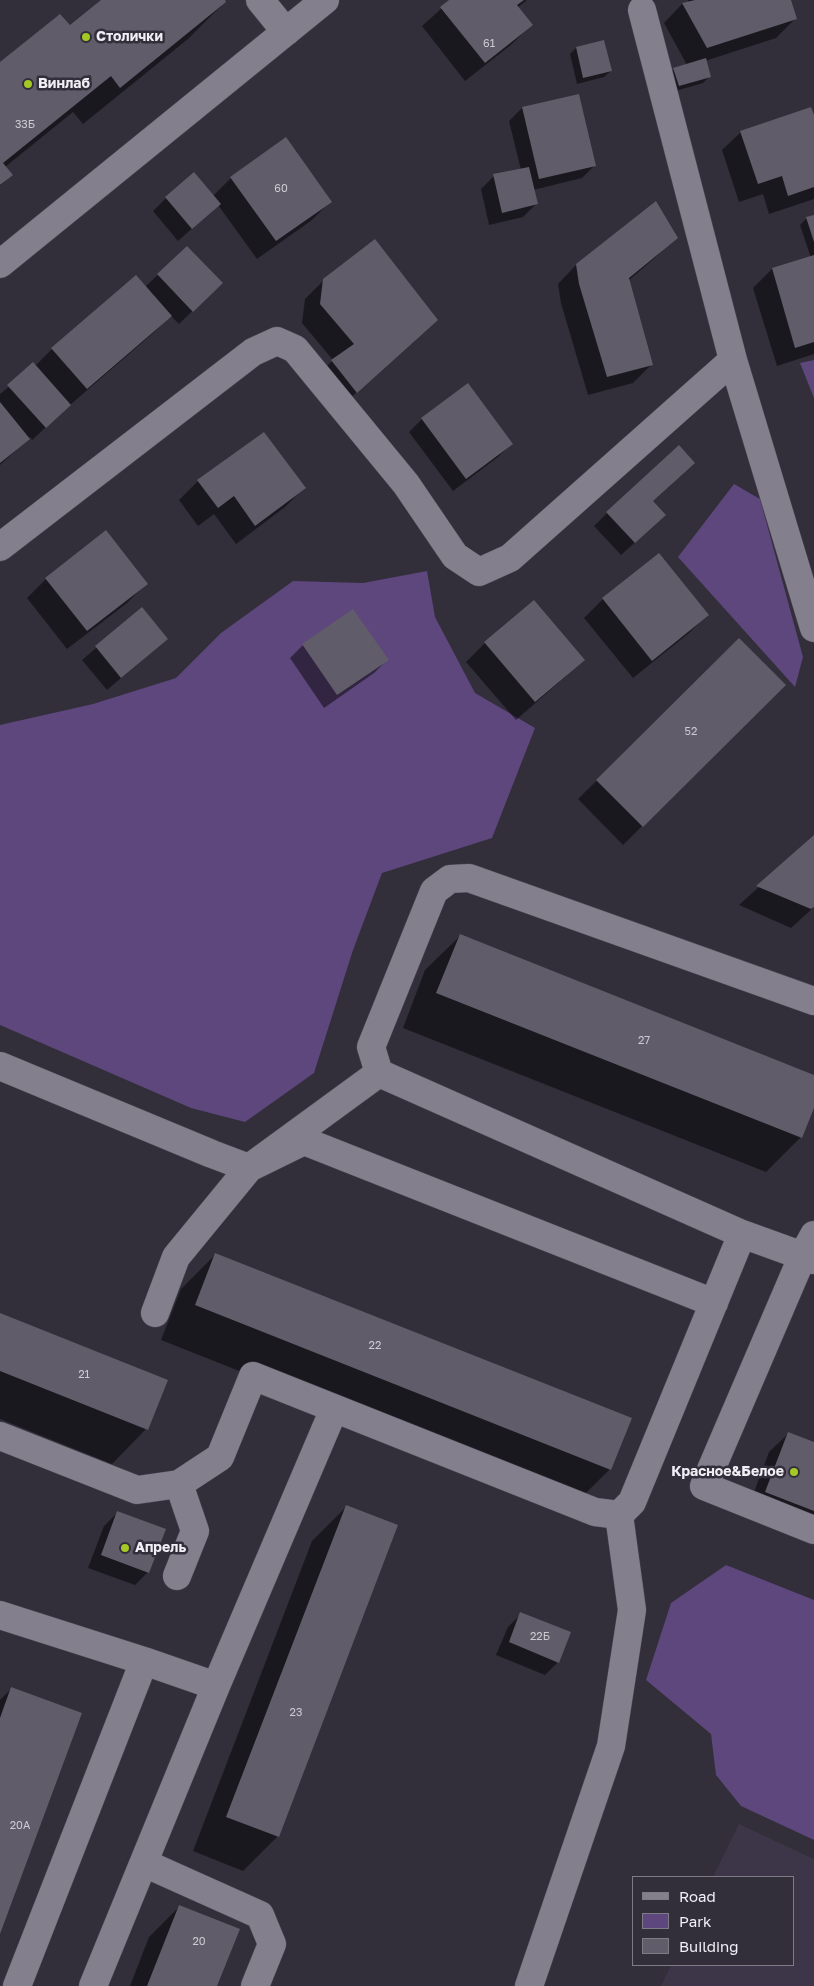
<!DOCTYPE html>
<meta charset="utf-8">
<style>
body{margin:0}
#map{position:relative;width:814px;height:1986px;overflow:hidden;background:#322e3a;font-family:"Golos Text",sans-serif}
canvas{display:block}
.legend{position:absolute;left:632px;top:1876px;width:162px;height:90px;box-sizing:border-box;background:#322e3a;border:1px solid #7e7b85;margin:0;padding:6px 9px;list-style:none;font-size:15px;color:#f1eef6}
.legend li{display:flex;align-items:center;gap:10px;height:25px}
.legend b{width:25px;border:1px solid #7e7b85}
</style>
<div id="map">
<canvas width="814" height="1986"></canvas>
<ul class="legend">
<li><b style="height:6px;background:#847f8d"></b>Road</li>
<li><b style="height:14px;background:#5d477c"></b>Park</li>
<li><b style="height:14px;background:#615c6a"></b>Building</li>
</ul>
</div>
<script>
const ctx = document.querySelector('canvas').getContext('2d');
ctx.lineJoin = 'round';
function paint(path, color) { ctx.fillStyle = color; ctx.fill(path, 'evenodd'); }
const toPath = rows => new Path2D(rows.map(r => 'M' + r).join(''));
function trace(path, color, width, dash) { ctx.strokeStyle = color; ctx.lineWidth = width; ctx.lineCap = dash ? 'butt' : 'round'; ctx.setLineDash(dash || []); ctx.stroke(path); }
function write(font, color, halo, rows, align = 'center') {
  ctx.font = font + ' "Golos Text",sans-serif'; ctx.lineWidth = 5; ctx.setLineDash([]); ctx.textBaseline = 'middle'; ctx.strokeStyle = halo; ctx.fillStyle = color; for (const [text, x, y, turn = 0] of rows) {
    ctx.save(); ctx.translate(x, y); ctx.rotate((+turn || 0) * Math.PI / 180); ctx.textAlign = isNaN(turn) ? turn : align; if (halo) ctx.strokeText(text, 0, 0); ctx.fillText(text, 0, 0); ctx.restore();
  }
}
paint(toPath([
 [739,1824,814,1859,814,1986,661,1986,671,1965,793,1965,793,1877,713,1877]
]), '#3d3648');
paint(toPath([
 [814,360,814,398,800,363],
 [734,484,760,499,803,657,795,687,678,557],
 [427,571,435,617,475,693,535,728,492,838,382,873,353,950,314,1073,245,1122,191,1108,0,1025,0,725,93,704,176,678,221,633,293,581,363,583],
 [726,1565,814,1600,814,1840,741,1806,716,1775,711,1734,646,1680,671,1603]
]), '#5d477c');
paint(toPath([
 [103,0,223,0,225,2,188,39,83,124,73,112,5,167,11,175,0,186,0,64,69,27],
 [451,0,527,0,517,8,531,25,512,44,465,81,422,26],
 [688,0,789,0,795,19,776,38,705,61,710,76,703,83,672,92,668,76,674,69,687,65,664,23,682,4,689,3],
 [603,41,611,71,604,77,577,84,570,54,576,48],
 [579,95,595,165,582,178,533,190,536,204,523,217,489,225,481,189,494,176,521,170,509,121,522,108],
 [814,119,814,199,769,214,763,194,739,202,722,150,741,132],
 [231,178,330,202,312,220,257,259,218,205,178,241,153,211,166,198,213,196],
 [814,216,814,354,777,366,753,288,772,269,811,258,800,225,806,219],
 [676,237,657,256,628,281,652,364,633,383,588,395,561,303,558,284,577,264],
 [187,247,221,283,179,324,171,316,151,335,70,405,32,440,30,437,0,465,0,394,35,366,52,349,145,287],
 [324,280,437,320,337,410,313,380,333,360,302,323,305,299],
 [467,385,511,444,498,457,453,491,409,432,422,419],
 [198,481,304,488,285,507,236,544,214,514,198,526,179,500],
 [652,502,651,528,621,555,594,526,607,513],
 [46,579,146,584,127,603,67,649,27,598],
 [603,599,707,615,689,633,633,678,584,618],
 [142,609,167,639,107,690,82,660],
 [353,610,387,660,374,673,324,708,290,658,303,645],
 [739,640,784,685,623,845,578,799],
 [485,643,583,660,564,678,516,720,466,662],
 [814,837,814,907,791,928,739,905],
 [460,936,814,1076,814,1105,801,1137,766,1172,403,1028,425,970],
 [216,1254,610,1469,575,1504,161,1340,181,1289],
 [0,1314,146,1429,112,1464,0,1419],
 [788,1434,814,1443,814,1537,747,1511,769,1452],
 [346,1507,278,1836,243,1871,193,1851,312,1541],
 [117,1513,148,1572,135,1585,88,1568,104,1526],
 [521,1614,558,1662,545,1675,496,1655,508,1627],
 [12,1688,0,1931,0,1700],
 [179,1907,216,1986,130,1986,149,1937]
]), '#0007');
paint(toPath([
 [101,0,225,0,226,2,120,88,111,76,3,163,13,175,0,185,0,62,60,14,70,25],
 [449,0,524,0,517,5,533,25,485,63,440,7],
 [695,0,791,0,797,19,707,48,682,3],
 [604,40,612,71,583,78,576,47],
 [706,58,711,77,679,86,673,68],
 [579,94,596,166,539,179,522,107],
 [811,107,814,115,814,187,788,196,782,176,758,184,740,131],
 [286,137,332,202,276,241,230,177],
 [529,167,538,204,502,213,493,174],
 [194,172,221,204,192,229,165,197],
 [656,201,678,238,629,278,653,365,607,377,579,284,576,264],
 [814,215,814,242,806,217],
 [375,239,438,320,357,393,331,360,354,344,320,304,323,279],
 [187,246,223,283,193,312,157,274],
 [814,255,814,342,795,348,772,268],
 [136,275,172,316,87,389,51,348],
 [33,362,71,405,46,428,7,385],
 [468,383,513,444,466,479,421,418],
 [0,402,30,439,0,463],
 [264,432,306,488,255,526,234,496,218,508,197,480],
 [679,445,695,463,653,501,666,515,635,543,606,512],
 [106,530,148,584,87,631,45,578],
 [659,553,709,615,652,661,602,598],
 [534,600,585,660,535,702,484,642],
 [142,607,168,639,121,678,95,646],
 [353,609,389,660,337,695,302,644],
 [739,638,786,685,643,827,596,780],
 [814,835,814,907,811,909,756,886],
 [460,934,814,1075,814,1108,802,1138,436,993],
 [215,1253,632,1418,611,1470,195,1305],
 [0,1313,168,1380,148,1430,0,1371],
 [788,1432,814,1442,814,1511,765,1492],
 [346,1505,398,1525,279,1837,226,1817],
 [117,1511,166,1529,149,1573,101,1555],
 [520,1612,571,1632,559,1663,509,1642],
 [11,1687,82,1713,0,1934,0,1718],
 [179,1905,240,1929,217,1986,147,1986]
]), '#615c6a');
const minor = toPath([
 [260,0,286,32],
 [0,264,325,0],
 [733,360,814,628],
 [0,547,253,352,277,341,295,349,406,484,455,556,479,572,510,558,733,360,642,10],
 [0,1066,212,1154,249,1168,304,1141,714,1303],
 [742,1234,379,1073,371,1047,434,891,450,879,469,878,814,1001],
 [814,1235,803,1255,704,1486,814,1530],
 [155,1313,176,1257,249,1168,379,1073],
 [0,1436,137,1490,179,1484,220,1457,253,1376,595,1512,619,1515,632,1502,742,1234,814,1260],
 [177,1576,195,1531,179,1484],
 [0,1615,144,1661],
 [144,1863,260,1915,272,1944,255,1986],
 [17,1986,144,1661,216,1686],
 [93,1986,216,1686,334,1409],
 [529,1986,611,1746,632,1610,619,1515]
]);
trace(minor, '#4e4a54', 29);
trace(minor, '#847f8d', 28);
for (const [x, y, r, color] of [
 [86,37,5,"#a4c825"],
 [28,84,5,"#a4c825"],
 [794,1472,5,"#a4c825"],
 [125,1548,5,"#a4c825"]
]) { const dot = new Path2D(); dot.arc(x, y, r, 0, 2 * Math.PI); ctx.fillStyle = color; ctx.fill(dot); trace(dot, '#322e3a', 2); }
write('11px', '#cdcad3', null, [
 ["61",489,44],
 ["33Б",25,125],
 ["60",281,189],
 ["52",691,732],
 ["27",644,1041],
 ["22",375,1346],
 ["21",84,1375],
 ["22Б",540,1637],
 ["23",296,1713],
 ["20А",20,1826],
 ["20",199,1942]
]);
write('bold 14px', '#f1eef6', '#322e3a', [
 ["Столички",96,37],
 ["Винлаб",38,84],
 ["Красное&Белое",784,1472,"right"],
 ["Апрель",135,1548]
], 'left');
</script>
